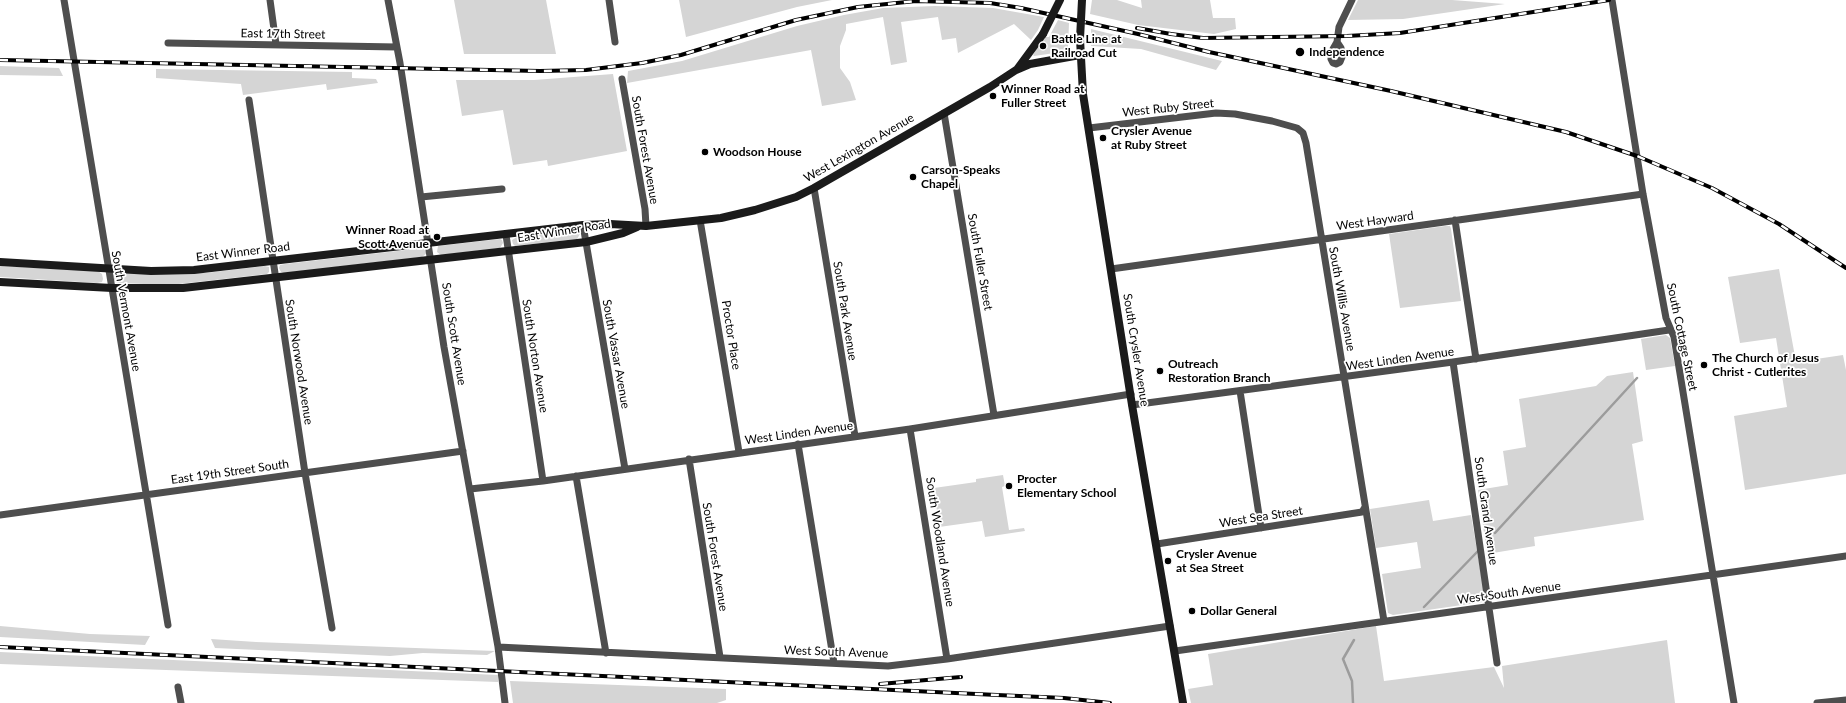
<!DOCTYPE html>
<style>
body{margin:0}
canvas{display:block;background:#fff}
</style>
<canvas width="1846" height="703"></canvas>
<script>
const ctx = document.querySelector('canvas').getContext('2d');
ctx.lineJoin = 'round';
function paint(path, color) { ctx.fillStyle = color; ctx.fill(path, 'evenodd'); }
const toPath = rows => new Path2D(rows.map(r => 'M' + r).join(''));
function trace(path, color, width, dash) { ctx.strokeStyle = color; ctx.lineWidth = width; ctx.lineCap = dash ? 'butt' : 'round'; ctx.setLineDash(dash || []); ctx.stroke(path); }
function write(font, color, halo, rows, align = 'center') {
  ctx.font = font + ' Lato,sans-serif'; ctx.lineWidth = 3.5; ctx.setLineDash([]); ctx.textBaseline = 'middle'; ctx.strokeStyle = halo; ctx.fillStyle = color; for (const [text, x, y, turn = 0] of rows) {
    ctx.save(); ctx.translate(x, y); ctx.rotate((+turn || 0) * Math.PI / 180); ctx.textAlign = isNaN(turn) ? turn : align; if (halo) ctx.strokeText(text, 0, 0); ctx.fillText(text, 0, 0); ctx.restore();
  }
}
paint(toPath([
 [454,0,546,0,556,54,464,54],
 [679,0,832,0,797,7,686,37],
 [1092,0,1117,0,1142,8,1141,0,1210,0,1213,18,1235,18,1236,29,1214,34,1138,25,1090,14],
 [1358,0,1452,0,1505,4,1403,19,1348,20],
 [935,6,993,8,1044,17,1038,30,1031,40,1014,24,958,53,956,38,942,40,938,17,901,22,907,62,891,65,883,17,846,24,846,30,840,46,840,68,850,82,856,100,822,106,811,50,627,83,628,71,682,61,797,26,844,15,883,8],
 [1058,20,1069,23,1068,47,1062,52,1034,56,1033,55,1044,37,1049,37],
 [1091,29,1222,61,1216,70,1141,49,1091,46],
 [0,66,59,68,63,76,0,75],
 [156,69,352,72,352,78,376,79,378,83,327,90,326,84,243,95,241,84,156,78],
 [613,74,627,151,548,166,547,160,513,165,503,110,462,116,456,80,534,80],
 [1445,226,1450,226,1451,229,1461,301,1400,308,1389,234],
 [576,230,580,234,577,239,515,246,513,244,512,240,517,237],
 [500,239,502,240,503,243,500,248,441,255,437,252,438,246],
 [423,248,427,253,422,257,284,273,281,272,279,268,280,265,285,264],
 [0,266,98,271,102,274,103,279,102,282,97,283,0,277],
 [265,266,269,267,269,272,267,274,170,285,118,283,115,282,113,276,114,273,206,273],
 [1779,269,1796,362,1843,355,1846,370,1846,474,1745,490,1734,416,1787,407,1776,338,1740,343,1728,277],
 [1666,335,1670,338,1675,366,1646,370,1641,339],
 [1633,372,1643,441,1632,444,1644,520,1534,537,1535,546,1487,554,1478,490,1508,485,1503,451,1526,447,1519,399,1596,386,1607,376],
 [1003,475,1005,486,1002,487,1009,530,1024,528,1025,531,985,537,982,521,939,527,934,488,976,482,976,479],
 [1429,500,1433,521,1471,515,1485,598,1483,602,1393,615,1388,613,1382,574,1421,568,1417,542,1376,548,1370,509],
 [0,626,90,634,150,636,145,645,0,637],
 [1376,626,1384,681,1494,667,1504,688,1502,666,1667,640,1675,703,1191,703,1188,689,1213,685,1208,654],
 [211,639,256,642,495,651,487,655,423,653,390,656,215,648],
 [0,652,498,675,498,682,0,664],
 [510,681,726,689,726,700,717,703,513,703]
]), '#d5d5d5');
trace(toPath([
 [1495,533,1637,378],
 [1424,607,1478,551],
 [1353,703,1352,681,1343,659,1354,640]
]), '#9c9c9c', 2.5);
trace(toPath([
 [64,0,168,625],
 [270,0,276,44],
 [388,0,400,63,444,347,498,647,505,703],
 [609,0,615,42],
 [1612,0,1643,194,1666,318,1674,337,1734,703],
 [1337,42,1333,49,1331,59,1333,63,1336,64,1340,62,1342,57,1341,48,1337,42,1339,27,1352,0],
 [168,43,397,47],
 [622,79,645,209,646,226],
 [249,100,305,473,332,628],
 [944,113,994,415],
 [1089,128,1216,113,1235,114,1272,121,1297,128,1303,133,1306,143,1384,621],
 [814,188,855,436],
 [421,197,502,189],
 [700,220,739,452],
 [1455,220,1476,359],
 [583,225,625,469],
 [506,235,543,481],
 [1111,269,1643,194],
 [1453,362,1497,663],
 [1240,391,1261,528],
 [1132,405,1453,362,1669,330],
 [910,429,947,659],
 [798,444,834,663],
 [689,459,720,657],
 [576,476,606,653],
 [470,489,543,481,910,429,1131,394],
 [0,515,463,451],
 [1157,544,1362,512,1365,507],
 [498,647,888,666,947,659,1170,626],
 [1175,651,1846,556],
 [178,687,181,703],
 [1817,703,1846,700]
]), '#4e4e4e', 7);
trace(toPath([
 [1080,39,1083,94,1132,405,1183,703],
 [1018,68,1043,34],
 [0,262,151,271,194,270,583,225,610,224,646,226,721,218,755,210,796,197,814,188,990,87,1016,70,1030,64,1080,55],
 [0,282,112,288,183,288,586,242,623,233,637,227]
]), '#1b1b1b', 8);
const rail = toPath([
 [1137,28,1171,34,1203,38,1347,36,1400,33,1609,0],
 [0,60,540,71,586,70,642,63,681,55,796,20,858,7,916,1,990,3,1021,8,1138,34,1209,52,1391,91,1566,132,1637,156,1712,188,1779,224,1846,268],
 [0,647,997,695,1064,698,1110,703],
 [880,684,961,677]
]);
trace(rail, '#000', 4);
trace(rail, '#fff', 2.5, [8]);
trace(toPath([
 [1043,34,1060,0],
 [1080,39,1082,0]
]), '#1b1b1b', 8);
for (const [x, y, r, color] of [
 [1043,46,4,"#000"],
 [1300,52,5,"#000"],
 [993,96,4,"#000"],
 [1103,138,4,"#000"],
 [705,152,4,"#000"],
 [913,177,4,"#000"],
 [437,237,4,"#000"],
 [1704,365,4,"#000"],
 [1160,371,4,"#000"],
 [1009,486,4,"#000"],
 [1168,561,4,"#000"],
 [1192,611,4,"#000"]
]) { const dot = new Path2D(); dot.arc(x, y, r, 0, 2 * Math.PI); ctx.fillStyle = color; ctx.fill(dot); trace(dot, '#fff', 1.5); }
write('12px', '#000', '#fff', [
 ["East 17th Street",283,34,1],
 ["West Ruby Street",1168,108,-6],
 ["West Lexington Avenue",859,148,-30],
 ["South Forest Avenue",645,150,80],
 ["West Hayward",1375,221,-8],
 ["East Winner Road",564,231,-9],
 ["East Winner Road",243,252,-7],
 ["South Fuller Street",980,262,80],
 ["South Willis Avenue",1342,299,80],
 ["South Vermont Avenue",126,311,80],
 ["South Park Avenue",845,311,81],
 ["South Scott Avenue",454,334,81],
 ["Proctor Place",731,335,81],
 ["South Cottage Street",1682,337,78],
 ["South Crysler Avenue",1136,350,81],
 ["South Vassar Avenue",616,354,80],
 ["South Norton Avenue",535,356,81],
 ["West Linden Avenue",1400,359,-8],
 ["South Norwood Avenue",299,362,81],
 ["West Linden Avenue",799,433,-8],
 ["East 19th Street South",230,472,-8],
 ["South Grand Avenue",1486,511,82],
 ["West Sea Street",1261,517,-9],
 ["South Woodland Avenue",940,542,81],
 ["South Forest Avenue",715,557,81],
 ["West South Avenue",1509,593,-8],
 ["West South Avenue",836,652,2]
]);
write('bold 12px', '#000', '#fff', [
 ["Battle Line at",1051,39],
 ["Railroad Cut",1051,53],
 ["Independence",1309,52],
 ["Winner Road at",1001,89],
 ["Fuller Street",1001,103],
 ["Crysler Avenue",1111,131],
 ["at Ruby Street",1111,145],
 ["Woodson House",713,152],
 ["Carson-Speaks",921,170],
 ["Chapel",921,184],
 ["Winner Road at",429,230,"right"],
 ["Scott Avenue",429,244,"right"],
 ["The Church of Jesus",1712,358],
 ["Christ - Cutlerites",1712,372],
 ["Outreach",1168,364],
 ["Restoration Branch",1168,378],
 ["Procter",1017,479],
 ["Elementary School",1017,493],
 ["Crysler Avenue",1176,554],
 ["at Sea Street",1176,568],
 ["Dollar General",1200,611]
], 'left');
</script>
